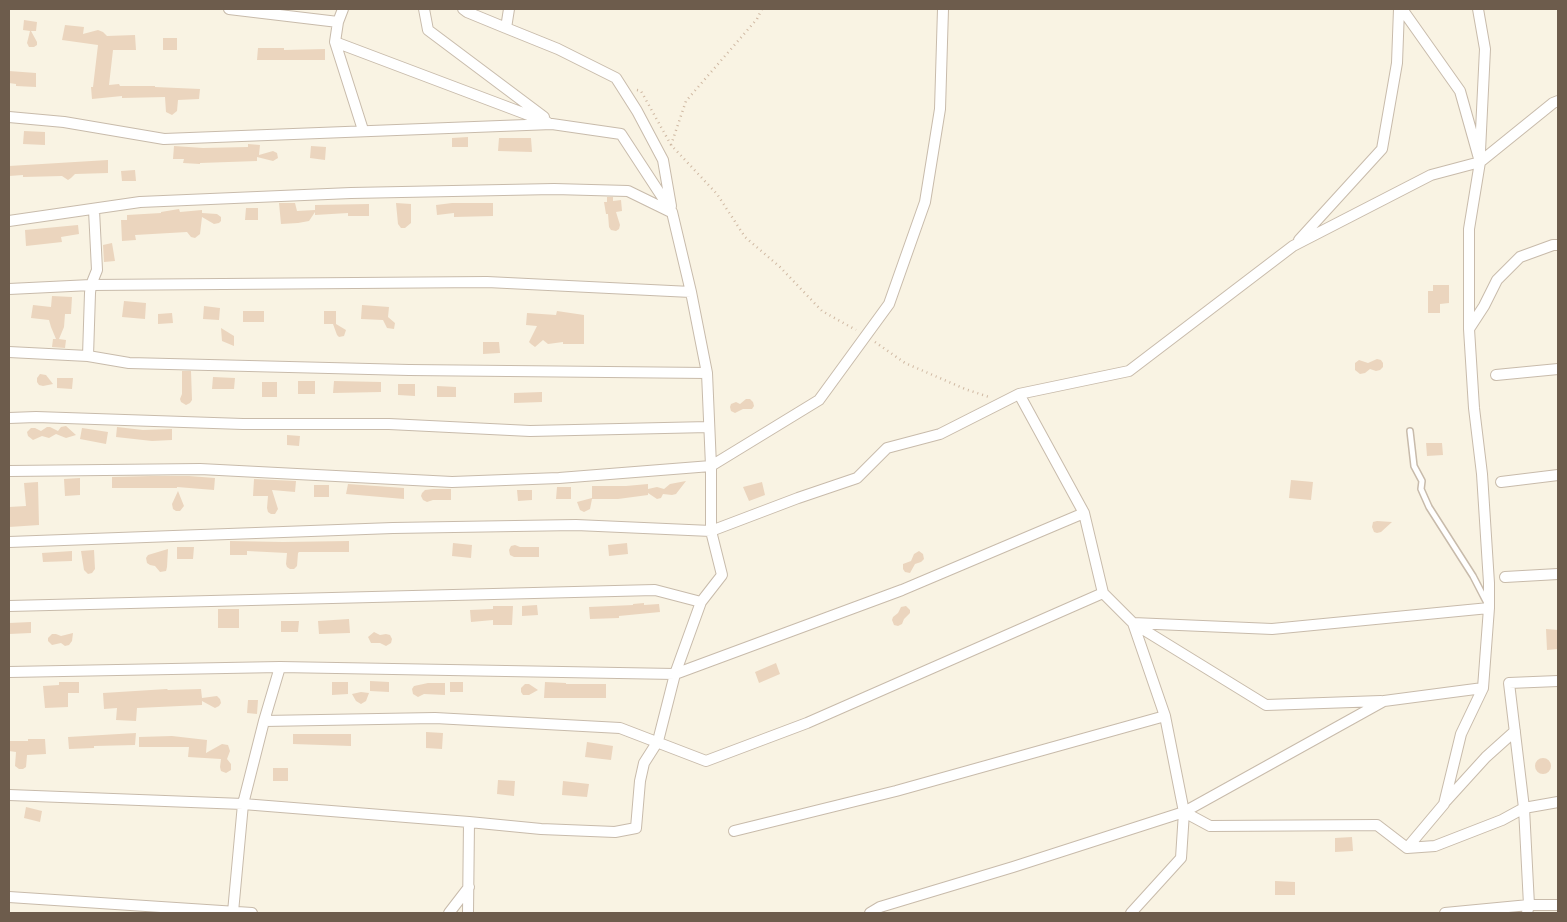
<!DOCTYPE html>
<style>
body{margin:0}
#map{position:relative;width:1567px;height:922px;overflow:hidden;background:#f9f3e3;font-family:"Golos Text",sans-serif}
canvas{display:block}
.frame{position:absolute;inset:0;border:10px solid #6d5c4c;pointer-events:none}
</style>
<div id="map">
<canvas width="1567" height="922"></canvas>
<div class="frame"></div>
</div>
<script>
const ctx = document.querySelector('canvas').getContext('2d');
ctx.lineJoin = 'round';
function paint(path, color) { ctx.fillStyle = color; ctx.fill(path, 'evenodd'); }
const toPath = rows => new Path2D(rows.map(r => 'M' + r).join(''));
function trace(path, color, width, dash) { ctx.strokeStyle = color; ctx.lineWidth = width; ctx.lineCap = dash ? 'butt' : 'round'; ctx.setLineDash(dash || []); ctx.stroke(path); }
paint(toPath([
 [24,20,37,22,36,31,31,31,37,42,37,45,34,47,29,47,27,43,30,31,23,30],
 [65,25,84,27,83,34,98,30,103,32,107,36,135,35,136,50,113,50,109,85,119,84,120,86,155,86,155,87,200,89,199,99,178,100,177,111,172,115,166,112,165,97,122,98,122,96,92,99,91,87,93,87,98,45,62,40],
 [163,38,177,38,177,50,163,50],
 [258,48,284,48,284,50,325,49,325,60,257,60],
 [9,71,36,73,36,87,16,86,16,84,9,83],
 [24,131,45,132,45,145,23,144],
 [468,137,468,147,452,147,452,138],
 [499,138,531,138,532,152,498,151],
 [248,144,260,145,259,155,273,151,277,153,278,158,273,161,257,157,257,161,200,163,200,164,183,163,184,159,173,159,174,146,203,148,248,147],
 [311,146,326,147,325,160,310,158],
 [108,160,108,173,75,174,71,178,68,180,62,176,23,177,23,175,9,176,9,166],
 [135,170,136,181,122,181,121,171],
 [607,197,613,197,613,201,621,200,622,211,616,212,620,225,619,229,616,231,611,230,609,227,608,214,606,214,604,202,607,202],
 [279,203,295,203,297,211,315,210,315,205,369,204,369,216,348,216,348,213,315,215,315,212,309,221,298,223,281,224],
 [396,203,411,204,411,223,405,228,401,228,398,224],
 [452,203,493,203,493,216,454,217,454,213,437,215,436,205],
 [246,208,258,208,258,220,245,220],
 [179,209,180,212,202,210,202,213,217,214,221,217,221,221,219,223,214,224,202,217,200,234,195,238,191,237,187,232,135,235,136,240,122,241,121,220,127,220,127,215,161,213,161,212],
 [78,225,79,234,61,237,62,242,26,246,25,230],
 [112,243,115,261,104,262,103,245],
 [1433,285,1449,285,1449,303,1440,304,1440,313,1428,313,1428,291,1433,291],
 [52,296,72,297,71,314,65,314,64,327,59,339,66,340,65,348,52,347,53,339,56,339,51,327,49,320,31,318,33,305,51,307],
 [124,301,146,303,145,319,122,317],
 [362,305,389,307,388,317,395,323,394,329,387,328,383,320,361,319],
 [204,306,220,308,219,320,203,319],
 [243,311,264,311,264,322,243,322],
 [324,311,336,311,336,324,346,330,344,336,339,337,337,335,333,324,324,324],
 [557,311,584,315,584,344,563,344,563,342,548,344,543,340,535,347,531,344,529,342,537,326,526,325,527,313,556,315],
 [172,313,173,323,158,324,158,314],
 [221,328,234,336,234,346,222,341],
 [483,342,499,342,500,353,483,354],
 [1377,359,1381,360,1383,363,1383,367,1380,370,1376,371,1370,369,1365,373,1360,374,1355,370,1355,363,1359,360,1368,363],
 [182,371,191,371,192,400,190,403,186,405,181,402,180,399,182,394],
 [40,374,46,375,53,384,43,386,39,385,37,382,37,378],
 [213,377,235,378,234,389,212,389],
 [57,378,73,378,72,389,57,388],
 [298,381,315,381,315,394,298,394],
 [334,381,381,382,381,392,333,393],
 [262,382,277,382,277,397,262,397],
 [398,384,415,384,415,396,398,395],
 [437,386,456,387,456,397,437,397],
 [542,392,542,402,514,403,514,393],
 [746,399,750,399,753,402,754,406,752,409,743,409,735,413,731,411,730,407,731,404,736,402,740,404],
 [66,426,76,435,66,438,56,434,49,438,42,436,33,440,28,436,27,432,31,428,35,428,41,431,47,427,50,427,58,431,61,427],
 [117,427,143,430,172,429,172,440,152,441,116,437],
 [82,428,108,432,106,444,80,439],
 [287,435,300,436,299,446,287,445],
 [1426,443,1442,443,1443,455,1427,456],
 [151,476,189,476,215,478,214,490,177,487,177,488,112,488,112,477],
 [80,478,80,495,65,496,64,479],
 [254,479,296,481,295,492,272,490,278,509,275,514,271,514,268,512,267,508,268,496,253,496],
 [1291,480,1313,482,1311,500,1289,498],
 [686,481,676,494,672,495,663,494,661,498,657,499,648,493,648,495,618,499,592,499,590,509,584,512,580,510,577,502,592,498,592,486,626,486,648,484,648,489,657,487,664,489,670,484],
 [38,482,39,525,9,527,9,507,26,506,24,483],
 [762,482,765,495,749,501,743,487],
 [348,484,404,488,404,499,346,494],
 [314,485,329,485,329,497,314,497],
 [557,487,571,487,571,499,556,499],
 [433,489,451,489,451,500,433,500,427,502,423,500,421,496,422,493,425,490],
 [517,490,532,490,532,500,518,501],
 [178,491,184,506,180,511,176,511,173,509,172,504],
 [1377,521,1392,522,1381,532,1377,533,1374,532,1372,527,1373,522],
 [230,541,283,542,349,541,349,552,299,552,298,553,297,566,294,569,290,569,287,567,286,564,287,553,247,551,247,555,230,555],
 [453,543,472,545,471,558,452,556],
 [627,543,628,554,609,556,608,545],
 [515,545,520,547,539,547,539,557,514,557,510,555,509,550,511,546],
 [177,547,194,547,193,559,177,559],
 [168,549,167,567,166,571,160,572,155,566,150,565,147,563,146,558,148,555],
 [94,550,95,569,92,573,88,574,84,570,81,551],
 [72,551,72,561,43,562,42,553],
 [919,551,923,554,924,559,921,562,915,564,910,573,905,572,903,569,903,564,911,561,914,554],
 [644,603,644,605,659,604,660,612,619,616,619,618,590,619,589,607,633,605,633,604],
 [537,605,538,615,522,616,522,606],
 [493,606,513,606,512,625,493,625,493,620,471,622,470,610,493,609],
 [906,606,910,610,910,613,904,619,902,624,898,626,894,625,892,620,893,617,898,613,901,607],
 [218,609,239,609,239,628,218,628],
 [349,619,350,633,319,634,318,621],
 [281,621,299,621,298,632,281,632],
 [31,622,31,633,9,634,9,623],
 [1546,629,1558,630,1558,649,1547,650],
 [374,632,380,635,386,634,390,635,392,639,391,643,386,646,380,643,371,643,368,637],
 [73,633,72,641,69,645,65,646,61,643,52,645,48,641,48,638,52,634,56,634,61,636],
 [776,663,780,674,759,683,755,672],
 [370,681,389,682,389,692,370,691],
 [59,682,79,682,79,693,68,693,68,707,45,708,43,686,59,685],
 [332,682,348,682,348,694,332,695],
 [450,682,463,682,463,692,450,692],
 [545,682,566,683,566,684,606,684,606,698,544,698],
 [428,683,445,683,445,695,424,694,418,697,413,694,412,689,414,686],
 [525,684,529,684,538,690,529,695,523,695,521,692,521,688],
 [167,689,168,690,201,689,202,698,217,696,220,699,221,703,219,706,215,708,202,701,202,705,137,708,136,721,116,720,117,708,104,709,103,693],
 [361,692,369,693,366,701,361,704,356,701,352,694],
 [248,700,258,700,257,714,247,713],
 [426,732,443,733,442,749,426,748],
 [136,733,135,745,94,746,94,748,69,749,68,737],
 [293,734,351,734,351,746,293,744],
 [172,736,207,740,206,753,222,744,228,745,230,751,227,759,231,764,231,770,226,773,221,771,220,767,221,759,188,757,189,747,139,747,139,737],
 [28,739,45,739,46,754,27,755,26,767,23,769,19,769,15,766,16,752,9,751,9,741,28,741],
 [587,742,613,746,611,760,585,757],
 '1535 766a8 8 0 1 1 16 0a8 8 0 1 1-16 0Z',
 [273,768,288,768,288,781,273,781],
 [498,780,515,781,514,796,497,794],
 [563,781,589,784,587,797,562,795],
 [26,807,42,811,40,822,24,818],
 [1352,837,1353,851,1335,852,1335,838],
 [1275,881,1295,882,1295,895,1275,895]
]), '#ebd5be');
const lane = toPath([
 [1410,431,1414,466,1422,481,1421,489,1429,507,1473,576,1487,603]
]);
const street = toPath([
 [229,9,338,22],
 [343,9,338,22,335,42,363,130],
 [424,9,428,30,544,117],
 [463,9,467,12,506,28],
 [509,9,506,28,558,49,616,78,637,111,663,160,671,206],
 [1402,9,1460,91,1480,162,1469,229,1469,329,1474,408,1482,474,1489,583,1489,608,1483,688,1461,734,1444,804,1407,848],
 [1478,9,1485,49,1480,151],
 [335,42,547,122],
 [9,117,64,122,164,139,552,124,621,134,672,212,691,292,707,373,711,466,711,531,722,575,701,602,675,674,658,741,644,763,640,781,636,828,615,832,541,829,469,822,243,804,9,795],
 [9,221,140,202,351,193,554,189,628,191,671,212],
 [1299,240,1382,149,1397,63,1399,9],
 [9,289,91,285,487,282,691,292],
 [1469,329,1484,306,1497,280,1520,257,1553,245,1558,245],
 [9,352,88,356,129,363,409,370,707,373],
 [88,356,90,293,91,285,97,270,94,210],
 [1496,375,1558,369],
 [1019,394,1129,371,1293,246,1431,175,1480,162,1553,103,1558,101],
 [9,418,36,417,243,424,389,424,530,431,709,427],
 [9,471,200,469,452,482,559,478,711,466,819,400,889,304,925,202,940,109,943,9],
 [1501,482,1558,475],
 [9,542,393,528,576,525,711,531,798,498,857,478,887,448,940,434,1019,394,1084,513,1103,593,1133,623,1165,716,1184,812],
 [1505,577,1558,574],
 [9,606,655,590,701,602],
 [1133,623,1272,629,1489,608],
 [1136,625,1266,705,1381,701],
 [9,672,280,667,675,674,902,590,1084,513],
 [264,721,435,718,620,728,706,761,807,723,1103,593],
 [1446,801,1486,757,1515,731],
 [734,831,896,791,1165,716],
 [9,897,252,913],
 [233,912,243,804,264,721,280,667],
 [449,913,469,887],
 [468,913,469,822],
 [870,913,880,907,1013,867,1184,812,1210,826,1377,825,1407,848,1435,846,1502,820,1524,808,1558,802],
 [1131,913,1181,858,1184,812,1384,701,1483,688],
 [1445,913,1529,905,1558,905],
 [1527,913,1529,905,1524,808,1509,683,1558,681]
]);
trace(lane, '#c8bbab', 8);
trace(street, '#c8bbab', 12);
trace(toPath([
 [637,90,641,91,671,145,717,194,745,237,780,267,822,311,856,330],
 [671,145,686,101,757,19,762,9],
 [875,342,905,363,965,389,989,397]
]), '#cfb8a2', 2.5, [1, 4]);
trace(lane, '#fff', 5);
trace(street, '#fff', 10);
</script>
